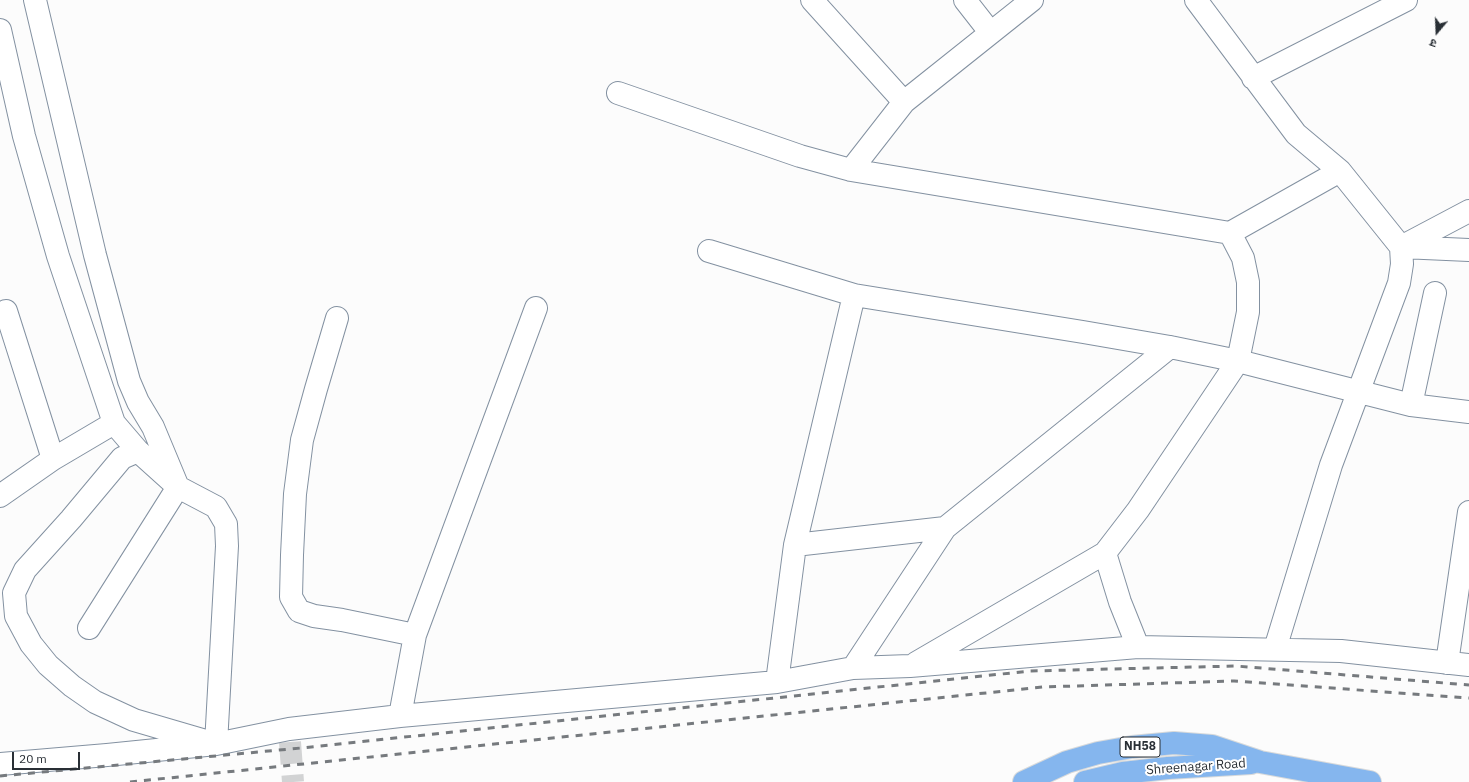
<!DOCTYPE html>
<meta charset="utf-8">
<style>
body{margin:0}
#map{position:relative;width:1469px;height:782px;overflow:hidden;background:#fcfcfc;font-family:"IBM Plex Sans","Noto Sans Devanagari",sans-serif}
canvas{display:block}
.north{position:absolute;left:1417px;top:12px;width:40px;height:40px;-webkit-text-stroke:3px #fff;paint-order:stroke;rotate:199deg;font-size:11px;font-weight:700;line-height:16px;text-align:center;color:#292f35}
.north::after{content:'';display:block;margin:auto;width:14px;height:18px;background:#292f35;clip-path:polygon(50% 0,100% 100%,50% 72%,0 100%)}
.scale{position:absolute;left:12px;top:752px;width:68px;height:18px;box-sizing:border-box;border:2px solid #292f35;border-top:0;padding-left:5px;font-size:12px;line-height:14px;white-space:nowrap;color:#292f35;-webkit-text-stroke:3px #fff;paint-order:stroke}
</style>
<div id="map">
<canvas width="1469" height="782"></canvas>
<div class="north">उ</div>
<div class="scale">20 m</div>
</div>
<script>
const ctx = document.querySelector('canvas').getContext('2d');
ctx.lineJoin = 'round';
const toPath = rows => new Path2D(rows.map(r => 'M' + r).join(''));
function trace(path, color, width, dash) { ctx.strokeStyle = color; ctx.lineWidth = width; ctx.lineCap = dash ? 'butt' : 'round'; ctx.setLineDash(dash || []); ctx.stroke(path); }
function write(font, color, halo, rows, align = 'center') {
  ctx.font = font + ' "IBM Plex Sans",sans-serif'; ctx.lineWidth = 4; ctx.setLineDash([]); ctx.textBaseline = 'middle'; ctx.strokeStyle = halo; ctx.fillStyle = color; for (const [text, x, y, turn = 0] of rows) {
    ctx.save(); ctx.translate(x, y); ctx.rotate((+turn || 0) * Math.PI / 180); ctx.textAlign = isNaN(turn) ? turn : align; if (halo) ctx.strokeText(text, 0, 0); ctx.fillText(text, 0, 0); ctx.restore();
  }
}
trace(toPath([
 [290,742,293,782]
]), '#d2d3d4', 22, [22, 11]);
const minor = toPath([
 [35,0,95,255,129,381,138,402,153,427,178,487,89,628],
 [812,0,904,102],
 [965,0,990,32],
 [1196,0,1296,134,1340,171,1401,247,1402,264,1399,283,1331,465,1275,649],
 [0,30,24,136,58,256,114,423,138,451,178,487,216,507,226,524,227,546,216,744,134,720,95,702,72,686,48,665,31,644,16,616,14,593,25,570,71,519,122,458,138,451],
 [1253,78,1406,0],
 [618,93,800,156,851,170,1230,233,1340,171],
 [851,170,904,102,1032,0],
 [1401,247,1469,211],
 [1402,247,1469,250],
 [709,251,854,295,1083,332,1170,347,1238,361,1411,405,1469,412],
 [6,311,53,459],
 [337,318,316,389,302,440,295,494,292,555,291,597,299,611,314,616,342,620,415,635],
 [1411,405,1435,293],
 [0,496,53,459,114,423],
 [795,545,945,528,1170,347],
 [1105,553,1120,602,1138,647],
 [916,663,1105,553,1138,510,1238,361,1248,312,1248,282,1243,258,1230,233],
 [1447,663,1469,512],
 [853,668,945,528],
 [777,682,795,545,854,295],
 [400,716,415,635,536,308],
 [0,764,107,755,216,744,289,729,400,716,777,682,853,668,910,666,1138,647,1341,651,1469,665]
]);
const highway = toPath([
 [1024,782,1067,762,1098,753,1132,747,1174,743,1212,746,1260,762,1370,782],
 [1085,782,1123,773,1168,768,1251,763]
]);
trace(minor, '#8391a1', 24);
trace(highway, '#d8dadb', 24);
trace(minor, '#fff', 22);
trace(highway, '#85b6ee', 22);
trace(toPath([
 [0,776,301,748,1030,671,1236,666,1469,685],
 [130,782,1043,687,1234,681,1469,698]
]), '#767a7e', 3, [7, 7]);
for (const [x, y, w] of [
 [1140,747,40]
]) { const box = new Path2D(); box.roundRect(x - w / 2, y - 10, w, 20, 3); ctx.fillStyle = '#fff'; ctx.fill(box); trace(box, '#292f35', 1); }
write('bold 12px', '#292f35', null, [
 ["NH58",1140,747]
]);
write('13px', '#292f35', '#fff', [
 ["Shreenagar Road",1196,767,-4]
]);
</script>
